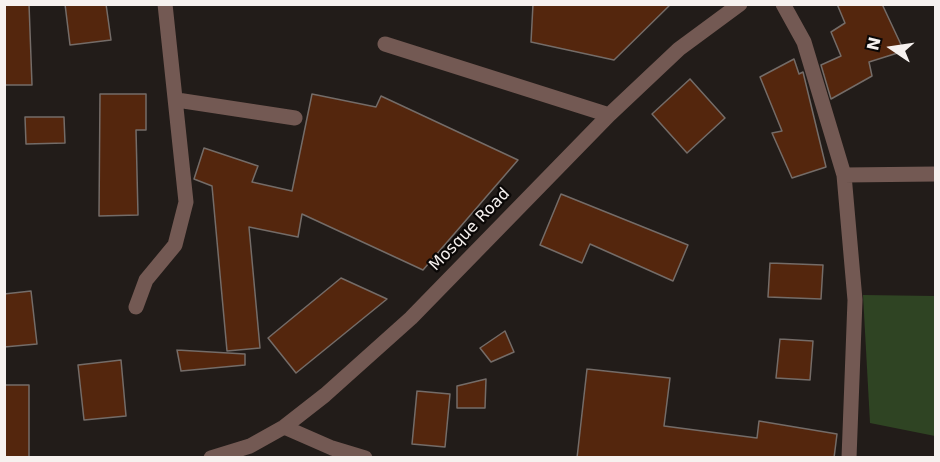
<!DOCTYPE html>
<style>
body{margin:0}
#map{position:relative;width:940px;height:462px;overflow:hidden;background:#221c19;font-family:"DejaVu Sans",sans-serif}
canvas{display:block}
.frame{position:absolute;inset:0;border:6px solid #f6f1ef;pointer-events:none}
.north{position:absolute;left:862px;top:18px;width:60px;height:60px;-webkit-text-stroke:4px #0a0706;paint-order:stroke;rotate:283deg;font-size:16px;font-weight:700;line-height:24px;text-align:center;color:#f6f1ef}
.north::after{content:'';display:block;margin:auto;width:21px;height:27px;background:#f6f1ef;clip-path:polygon(50% 0,100% 100%,50% 72%,0 100%)}
</style>
<div id="map">
<canvas width="940" height="462"></canvas>
<div class="frame"></div>
<div class="north">N</div>
</div>
<script>
const ctx = document.querySelector('canvas').getContext('2d');
ctx.lineJoin = 'round';
function paint(path, color) { ctx.fillStyle = color; ctx.fill(path, 'evenodd'); }
const toPath = rows => new Path2D(rows.map(r => 'M' + r).join(''));
function trace(path, color, width, dash) { ctx.strokeStyle = color; ctx.lineWidth = width; ctx.lineCap = dash ? 'butt' : 'round'; ctx.setLineDash(dash || []); ctx.stroke(path); }
function write(font, color, halo, rows, align = 'center') {
  ctx.font = font + ' "DejaVu Sans",sans-serif'; ctx.lineWidth = 4.5; ctx.setLineDash([]); ctx.textBaseline = 'middle'; ctx.strokeStyle = halo; ctx.fillStyle = color; for (const [text, x, y, turn = 0] of rows) {
    ctx.save(); ctx.translate(x, y); ctx.rotate((+turn || 0) * Math.PI / 180); ctx.textAlign = isNaN(turn) ? turn : align; if (halo) ctx.strokeText(text, 0, 0); ctx.fillText(text, 0, 0); ctx.restore();
  }
}
paint(toPath([
 [863,295,935,296,935,436,870,423]
]), '#2f4423');
const building = toPath([
 [4,4,29,4,32,85,4,85,4,4],
 [65,4,106,4,111,40,70,45,65,4],
 [533,4,671,4,614,60,531,42,533,4],
 [837,4,882,4,904,51,869,62,872,76,831,99,821,65,841,56,831,32,845,23,837,4],
 [794,59,799,74,803,72,826,167,792,178,772,133,782,131,760,77,794,59],
 [690,79,725,118,687,153,652,114,690,79],
 [100,94,146,94,146,130,136,130,138,215,99,216,100,94],
 [312,94,376,107,381,96,518,160,423,270,302,214,298,237,249,227,260,348,227,351,212,186,194,179,204,148,258,166,252,182,292,191,312,94],
 [25,117,64,117,65,143,26,144,25,117],
 [561,194,688,245,673,281,590,244,582,263,540,245,561,194],
 [770,263,823,265,821,299,768,297,770,263],
 [341,278,387,299,296,373,268,338,341,278],
 [31,291,37,344,4,347,4,294,31,291],
 [505,331,514,352,491,362,480,348,505,331],
 [780,339,813,341,810,380,776,378,780,339],
 [177,350,245,354,245,365,181,371,177,350],
 [121,360,126,416,84,420,78,365,121,360],
 [587,369,670,378,664,426,757,438,759,421,837,434,834,458,577,458,587,369],
 [486,379,485,408,457,408,457,386,486,379],
 [4,385,29,385,29,458,4,458,4,385],
 [417,391,450,394,445,447,412,444,417,391]
]);
paint(building, '#54260d');
trace(building, '#746c68', 1.5);
trace(toPath([
 [783,4,804,42,844,175,855,300,849,458],
 [385,44,609,115],
 [177,100,295,118],
 [844,175,936,174],
 [136,307,146,280,175,245,186,202,165,4],
 [284,427,332,448,365,458],
 [211,458,250,446,284,427,325,395,411,318,609,115,679,49,740,4]
]), '#735953', 15);
write('16px', '#f6f1ef', '#0a0706', [
 ["Mosque Road",470,230,-46]
]);
</script>
